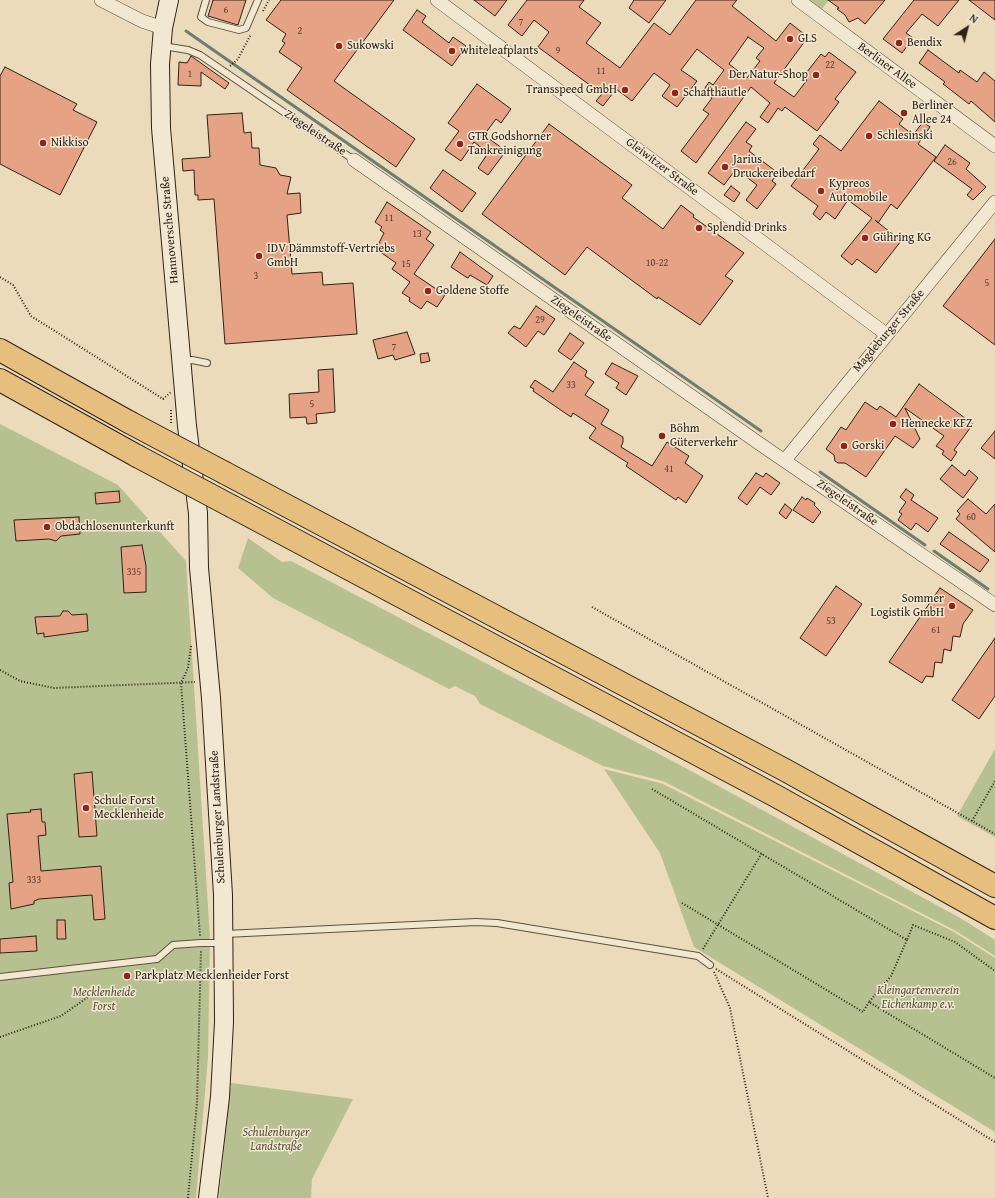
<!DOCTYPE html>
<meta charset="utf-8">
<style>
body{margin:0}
#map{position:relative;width:995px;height:1198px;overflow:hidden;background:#ebdbba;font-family:"Gentium Book Plus",serif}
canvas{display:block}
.north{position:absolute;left:947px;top:8px;width:40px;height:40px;-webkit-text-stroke:3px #f2e8d2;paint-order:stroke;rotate:36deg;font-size:11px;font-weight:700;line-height:16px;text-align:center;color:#2e2116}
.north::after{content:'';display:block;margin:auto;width:14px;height:18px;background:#2e2116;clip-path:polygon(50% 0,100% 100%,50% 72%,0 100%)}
</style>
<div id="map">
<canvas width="995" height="1198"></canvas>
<div class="north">N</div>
</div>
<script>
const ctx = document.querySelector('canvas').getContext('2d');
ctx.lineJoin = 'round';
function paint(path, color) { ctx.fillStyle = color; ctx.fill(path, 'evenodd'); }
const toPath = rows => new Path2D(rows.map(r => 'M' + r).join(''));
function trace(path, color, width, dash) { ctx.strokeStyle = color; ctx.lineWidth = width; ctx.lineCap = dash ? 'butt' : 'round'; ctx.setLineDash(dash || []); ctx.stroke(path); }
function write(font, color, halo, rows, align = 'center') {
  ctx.font = font + ' "Gentium Book Plus",serif'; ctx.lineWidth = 3; ctx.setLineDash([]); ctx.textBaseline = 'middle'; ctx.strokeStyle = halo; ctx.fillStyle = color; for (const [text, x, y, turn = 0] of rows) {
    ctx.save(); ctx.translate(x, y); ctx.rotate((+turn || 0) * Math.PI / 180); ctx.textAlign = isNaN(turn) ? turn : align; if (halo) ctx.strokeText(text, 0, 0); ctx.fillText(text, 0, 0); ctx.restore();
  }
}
paint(toPath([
 [810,0,829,0,822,9],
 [0,424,118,485,186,561,210,938,208,1057,196,1198,0,1198],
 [248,538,282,562,291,561,678,764,962,919,995,940,995,956,956,931,663,781,603,766,480,704,475,696,455,686,449,689,273,598,238,568],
 [995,749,995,837,957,816],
 [604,769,663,784,954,932,995,958,995,1132,694,947,660,853],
 [231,1083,353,1099,312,1179,311,1198,219,1198]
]), '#b7c090');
trace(toPath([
 [186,31,761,431],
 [820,472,925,545],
 [934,551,988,589]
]), '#6e7d72', 3);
const building = toPath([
 [213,0,246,0,238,25,208,16,213,0],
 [281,0,394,0,334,81,415,139,396,167,287,90,302,68,279,52,285,43,282,41,286,34,266,20,281,0],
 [474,0,507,0,495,16,474,0],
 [527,0,584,0,579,7,601,23,586,43,620,68,654,23,670,35,696,0,737,0,732,6,776,41,790,23,808,37,774,83,794,97,807,80,803,77,821,54,825,57,829,52,856,72,835,99,839,102,817,131,785,107,782,111,778,108,768,123,760,117,770,103,751,87,696,163,681,151,709,114,703,110,712,98,703,91,709,82,713,85,724,70,697,49,681,70,697,81,677,107,662,96,670,85,654,73,632,101,616,89,603,106,596,101,602,94,538,47,549,32,534,20,522,36,508,25,527,0],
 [748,37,764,48,756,58,760,61,747,78,729,64,748,37],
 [634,0,666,0,649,23,629,8,634,0],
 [828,0,885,0,865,24,858,18,849,22,845,15,837,9,839,8,828,0],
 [914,0,959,0,938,26,922,14,906,33,913,38,902,53,883,39,914,0],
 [969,0,995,0,995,20,969,0],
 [417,10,426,16,422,22,449,43,453,37,466,46,452,66,403,30,417,10],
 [928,50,959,73,960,70,977,82,984,72,995,81,995,122,971,101,969,104,943,84,945,82,919,63,928,50],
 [191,56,229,83,225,89,201,72,201,86,178,85,179,62,187,63,191,56],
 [5,67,77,104,73,110,97,122,60,195,0,164,0,76,5,67],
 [477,84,511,109,501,123,496,119,484,135,506,151,488,175,478,168,488,153,474,142,461,161,445,150,459,131,448,123,477,84],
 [879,101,903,119,899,124,913,135,923,122,930,127,918,144,936,157,897,209,891,204,878,223,875,220,901,241,876,273,857,259,852,265,841,256,872,218,848,200,835,219,826,212,820,220,813,214,818,206,791,186,819,149,813,144,820,135,841,151,879,101],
 [242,113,244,133,251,132,252,148,259,148,260,165,276,168,280,175,291,177,287,194,300,193,301,213,287,215,292,274,322,272,323,285,353,283,357,334,225,344,214,199,198,200,198,195,195,195,194,170,183,171,182,159,210,157,207,115,242,113],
 [746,122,756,129,746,142,752,146,749,151,778,173,772,181,776,184,757,209,746,200,757,185,736,169,724,185,708,173,746,122],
 [549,124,632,185,622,198,663,229,681,205,694,215,693,217,744,253,725,276,733,281,700,325,658,297,657,299,587,247,565,275,482,214,549,124],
 [945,145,970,163,966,169,986,187,973,200,967,195,972,189,934,161,945,145],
 [443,170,476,193,462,212,430,188,443,170],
 [731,186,740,193,734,202,724,195,731,186],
 [387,202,431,232,426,239,434,245,414,274,445,295,437,307,427,301,421,309,409,301,410,298,402,293,410,282,392,269,396,263,376,249,384,233,380,230,382,227,375,222,387,202],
 [995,239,995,345,943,306,995,239],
 [460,252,493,276,487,285,470,275,468,278,466,277,451,267,460,252],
 [536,306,555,319,544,335,538,331,526,347,508,333,514,326,520,329,536,306],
 [407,332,415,354,395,360,393,355,378,359,373,340,407,332],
 [570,333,584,343,571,360,558,351,570,333],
 [428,353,430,361,421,363,420,354,428,353],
 [574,362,587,371,585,376,594,382,585,395,609,410,601,424,623,437,623,442,621,447,652,466,667,442,689,456,685,463,703,476,686,503,678,497,676,500,626,466,628,463,589,438,596,428,573,413,571,417,533,391,534,389,530,387,535,380,553,392,574,362],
 [612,363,638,376,626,395,616,388,619,383,605,374,612,363],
 [333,369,335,412,316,414,317,423,307,424,306,417,290,418,289,394,319,392,318,370,333,369],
 [919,384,973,424,954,450,957,452,951,461,942,454,944,451,936,446,944,436,905,408,920,439,913,448,895,436,866,477,845,463,838,463,835,461,834,455,826,449,841,427,846,430,865,402,877,410,880,406,896,417,919,384],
 [995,431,995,459,981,448,995,431],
 [952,465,965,476,969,470,978,478,963,498,940,479,952,465],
 [756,473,763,477,766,473,780,483,771,495,760,487,747,505,738,498,756,473],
 [906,489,914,495,911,500,938,518,928,532,916,523,911,530,898,520,902,514,899,512,906,502,900,497,906,489],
 [119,491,120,502,96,504,95,493,119,491],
 [802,497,806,500,807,498,815,503,814,505,821,512,813,523,793,510,802,497],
 [968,499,986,514,995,504,995,552,956,519,960,514,957,511,968,499],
 [785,504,792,510,786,519,779,513,785,504],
 [79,517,80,534,61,536,56,541,49,539,16,541,14,520,79,517],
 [949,532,989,560,980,572,940,544,949,532],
 [142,545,146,566,146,592,124,593,121,547,142,545],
 [836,586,862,604,826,656,800,638,836,586],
 [940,588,973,610,963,624,960,637,953,636,951,651,944,649,942,663,935,662,933,677,926,676,922,683,889,662,940,588],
 [63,611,68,611,72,615,87,614,88,631,44,637,44,633,37,634,35,617,60,616,63,611],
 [995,638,995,696,979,719,952,700,995,638],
 [92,772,97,836,79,837,74,774,92,772],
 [41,809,42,822,45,822,46,835,38,836,41,871,101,866,105,919,94,920,92,895,39,899,34,901,34,904,11,909,9,883,13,882,7,814,31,812,30,810,41,809],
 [57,920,65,920,66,939,57,939,57,920],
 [36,936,37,951,0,953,0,939,36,936]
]);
paint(building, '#e6a285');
trace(building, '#2e2116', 1);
const lane = toPath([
 [206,0,201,17,208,22,239,30,246,28,258,0],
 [163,46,188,50,200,55,354,160],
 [182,361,192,360,207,363],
 [225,934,476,922,497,923,698,956,710,965],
 [0,977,157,959,173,945,201,943,222,943]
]);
const street = toPath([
 [101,0,142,21,163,28],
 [437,0,886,334],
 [798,0,995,146],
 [354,160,760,444,995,605],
 [785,460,995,202]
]);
const secondary = toPath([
 [169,0,163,28,160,64,161,128,187,426,198,513,199,568,211,698,223,895,224,1022,220,1097,208,1198]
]);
const highway = toPath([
 [0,350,129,422],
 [0,380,137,456],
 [225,473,785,770,995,886],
 [233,507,774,795,995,918]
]);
trace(lane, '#5d503f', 8);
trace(street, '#5d503f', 14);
trace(secondary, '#2e2116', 20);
trace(highway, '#2e2116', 24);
trace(toPath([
 [263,11,269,0],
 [230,66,238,59,251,34],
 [0,277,13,285,31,316,160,397,163,399,171,392],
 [171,410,171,425],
 [592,607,995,834],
 [191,646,188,668,181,683,200,936],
 [0,670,20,681,54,688,195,682],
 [652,789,907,940,913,925,955,942,995,971],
 [972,821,995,781],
 [682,903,863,1012,869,1002],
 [907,940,891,976,869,1002,995,1078],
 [703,949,762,853],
 [716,969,995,1142],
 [714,972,730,1008,768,1198],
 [0,1037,61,1016,91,995],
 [188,1198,197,1103,201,950]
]), '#2e2116', 2, [1, 2]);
trace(lane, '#f2e8d2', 6);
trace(street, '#f2e8d2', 13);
trace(secondary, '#f2e8d2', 18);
trace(highway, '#e6be7d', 22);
const highwayBridge = toPath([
 [129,422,225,473],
 [137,456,233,507]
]);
trace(highwayBridge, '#2e2116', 24, []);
trace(highwayBridge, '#e6be7d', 22);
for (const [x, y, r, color] of [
 [790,39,4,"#8f2418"],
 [899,43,4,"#8f2418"],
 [339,46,4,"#8f2418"],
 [452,51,4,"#8f2418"],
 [816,75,4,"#8f2418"],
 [625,90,4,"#8f2418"],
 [675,93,4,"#8f2418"],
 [904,113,4,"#8f2418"],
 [869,136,4,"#8f2418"],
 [43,143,4,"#8f2418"],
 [460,144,4,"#8f2418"],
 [725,167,4,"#8f2418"],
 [821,191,4,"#8f2418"],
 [699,228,4,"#8f2418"],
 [865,238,4,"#8f2418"],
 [259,256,4,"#8f2418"],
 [428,291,4,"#8f2418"],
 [893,424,4,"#8f2418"],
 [662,436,4,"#8f2418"],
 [844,446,4,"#8f2418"],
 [47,527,4,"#8f2418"],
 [952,606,4,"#8f2418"],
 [86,808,4,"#8f2418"],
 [127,976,4,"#8f2418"]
]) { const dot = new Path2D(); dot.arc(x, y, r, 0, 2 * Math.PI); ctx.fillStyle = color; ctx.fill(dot); trace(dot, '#f2e8d2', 1.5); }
write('10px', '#5c4132', null, [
 ["6",226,10],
 ["7",521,22],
 ["2",300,31],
 ["9",558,51],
 ["22",830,65],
 ["11",601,71],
 ["1",190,74],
 ["26",952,162],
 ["11",389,218],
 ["13",417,234],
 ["10-22",657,263],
 ["15",406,264],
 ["3",256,276],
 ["5",987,283],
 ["29",540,320],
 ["7",394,347],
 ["33",571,385],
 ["5",312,404],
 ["41",669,469],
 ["60",971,517],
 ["335",134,572],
 ["53",831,621],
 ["61",936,630],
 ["333",34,880]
]);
write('12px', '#2e2116', '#f2e8d2', [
 ["GLS",798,39],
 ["Bendix",907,43],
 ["Sukowski",347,46],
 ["whiteleafplants",460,51],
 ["Der Natur-Shop",808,75,"right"],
 ["Transspeed GmbH",617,90,"right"],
 ["Schafthäutle",683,93],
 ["Berliner",912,106],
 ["Allee 24",912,120],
 ["Schlesinski",877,136],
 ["GTR Godshorner",468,137],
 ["Tankreinigung",468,151],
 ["Nikkiso",51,143],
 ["Jarius",733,160],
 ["Druckereibedarf",733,174],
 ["Kypreos",829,184],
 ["Automobile",829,198],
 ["Splendid Drinks",707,228],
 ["Gühring KG",873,238],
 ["IDV Dämmstoff-Vertriebs",267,249],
 ["GmbH",267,263],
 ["Goldene Stoffe",436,291],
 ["Hennecke KFZ",901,424],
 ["Böhm",670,429],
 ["Güterverkehr",670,443],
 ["Gorski",852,446],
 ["Obdachlosenunterkunft",55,527],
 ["Sommer",944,599,"right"],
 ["Logistik GmbH",944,613,"right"],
 ["Schule Forst",94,801],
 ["Mecklenheide",94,815],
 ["Parkplatz Mecklenheider Forst",135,976]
], 'left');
write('12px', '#2e2116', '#f2e8d2', [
 ["Berliner Allee",887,66,36],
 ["Ziegeleistraße",315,133,34],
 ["Gleiwitzer Straße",662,167,37],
 ["Hannoversche Straße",170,230,-95],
 ["Ziegeleistraße",581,319,35],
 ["Magdeburger Straße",889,331,-50],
 ["Ziegeleistraße",847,503,35],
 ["Schulenburger Landstraße",218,817,-93]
]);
write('italic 12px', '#57513b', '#f2e8d2', [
 ["Kleingartenverein",918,991],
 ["Eichenkamp e.v.",918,1005],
 ["Mecklenheide",104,993],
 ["Forst",104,1007],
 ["Schulenburger",276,1133],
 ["Landstraße",276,1147]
]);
</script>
